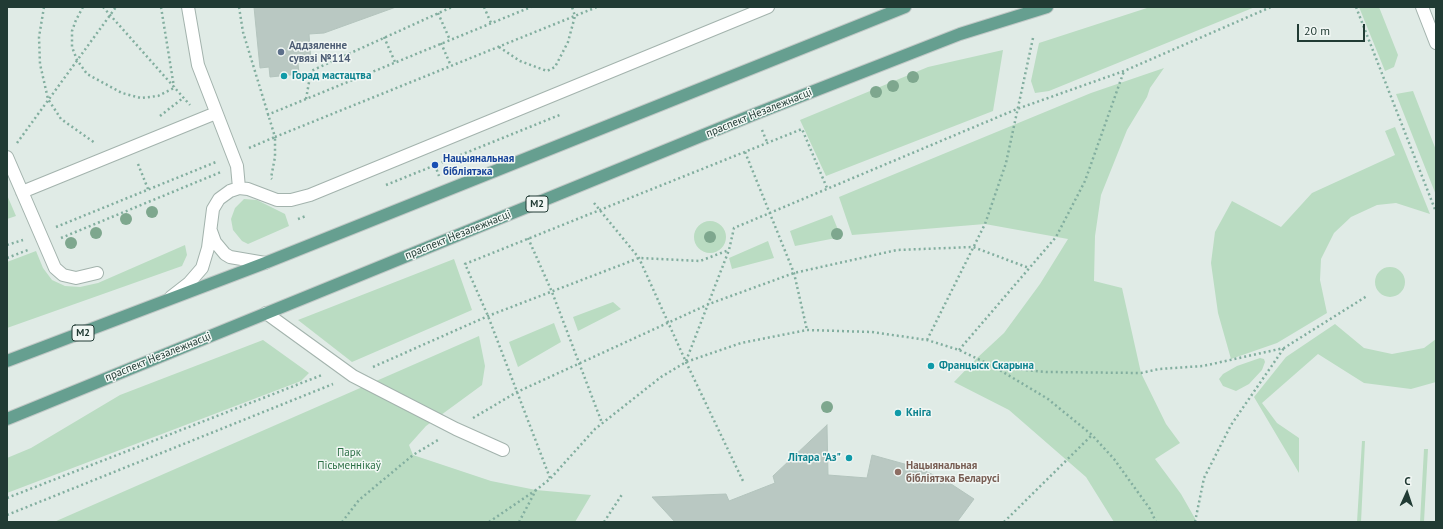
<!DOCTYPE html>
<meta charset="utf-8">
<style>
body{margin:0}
#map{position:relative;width:1443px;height:529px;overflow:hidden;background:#e0ebe6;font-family:"PT Sans",sans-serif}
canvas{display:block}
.frame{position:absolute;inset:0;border:8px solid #213b34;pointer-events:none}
.north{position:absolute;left:1387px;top:473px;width:40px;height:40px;-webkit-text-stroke:3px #f1f7f4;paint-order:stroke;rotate:3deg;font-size:11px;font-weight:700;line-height:16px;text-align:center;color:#213b34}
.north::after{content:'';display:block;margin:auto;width:14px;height:18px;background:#213b34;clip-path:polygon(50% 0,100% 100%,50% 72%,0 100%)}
.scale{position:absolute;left:1297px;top:24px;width:68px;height:18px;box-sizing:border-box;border:2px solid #213b34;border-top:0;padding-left:5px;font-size:12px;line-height:14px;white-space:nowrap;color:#213b34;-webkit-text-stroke:3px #f1f7f4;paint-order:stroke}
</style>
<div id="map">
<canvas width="1443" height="529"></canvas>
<div class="frame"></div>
<div class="north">С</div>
<div class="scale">20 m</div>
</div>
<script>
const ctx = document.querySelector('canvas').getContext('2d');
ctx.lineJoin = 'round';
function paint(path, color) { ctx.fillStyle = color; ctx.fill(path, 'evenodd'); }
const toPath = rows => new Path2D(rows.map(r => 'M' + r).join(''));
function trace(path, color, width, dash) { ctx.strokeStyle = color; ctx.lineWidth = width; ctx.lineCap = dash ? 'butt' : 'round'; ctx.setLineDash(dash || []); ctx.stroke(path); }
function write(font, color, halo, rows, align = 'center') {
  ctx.font = font + ' "PT Sans",sans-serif'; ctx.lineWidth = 3; ctx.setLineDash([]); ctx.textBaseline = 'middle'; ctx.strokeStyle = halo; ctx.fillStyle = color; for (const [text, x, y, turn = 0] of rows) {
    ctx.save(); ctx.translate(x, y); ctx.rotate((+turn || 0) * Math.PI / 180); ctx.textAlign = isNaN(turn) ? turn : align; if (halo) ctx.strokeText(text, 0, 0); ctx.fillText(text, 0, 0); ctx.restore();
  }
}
paint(toPath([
 [1150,7,1255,7,1049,91,1035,93,1031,81,1039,43],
 [1359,7,1379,7,1398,55,1394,67,1385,71],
 [1003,50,993,111,826,176,800,120,928,67],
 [1164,68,1150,88,1147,97,1127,130,1101,195,1095,236,1094,281,1122,288,1141,373,1166,424,1180,443,1155,459,1181,494,1197,522,1114,522,1086,477,1009,410,954,382,977,358,1004,333,1040,284,1068,239,985,224,852,235,839,197,1091,93],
 [1413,91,1436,150,1436,195,1396,94],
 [1395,127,1430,214,1396,203,1377,205,1351,217,1334,233,1321,259,1320,280,1327,313,1277,343,1231,359,1218,313,1211,263,1215,232,1232,201,1281,227,1312,193,1395,155,1385,131],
 [7,195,16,216,7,219],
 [244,199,257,200,285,214,289,226,248,244,242,241,233,230,231,219,235,208],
 [832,215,841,237,795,246,790,231],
 '694 237a16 16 0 1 1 32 0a16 16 0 1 1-32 0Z',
 [768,241,774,258,732,269,729,258],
 [185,245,187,255,182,266,7,328,7,262,36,251,43,268,52,280,65,286,80,287,98,283],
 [454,259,472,310,352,362,298,320],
 '1375 282a15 15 0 1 1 30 0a15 15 0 1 1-30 0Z',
 [613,302,621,309,578,331,573,317],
 [554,323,561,342,518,367,509,342],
 [1335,324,1364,348,1392,354,1424,348,1436,339,1436,382,1411,389,1364,383,1318,354,1262,403,1277,423,1299,438,1299,473,1254,397,1286,357],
 [479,336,485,366,482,385,426,426,409,445,413,455,491,481,536,490,591,495,575,522,54,522],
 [263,340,309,373,301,381,7,493,7,458,31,448,120,395],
 [1260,358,1264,359,1265,362,1262,370,1249,384,1236,391,1223,386,1219,379,1223,374,1237,366],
 [1362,441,1365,441,1361,522,1357,522],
 [1424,449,1428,449,1424,522,1420,522]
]), '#badcc2');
const building = toPath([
 [254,7,396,7,324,33,309,34,311,62,298,63,299,74,270,77,269,67,260,68,254,7],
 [827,425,828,475,867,478,872,455,919,468,948,482,974,499,957,522,675,522,652,497,726,494,729,501,775,483,773,476,827,425]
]);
paint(building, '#b9c8c2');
trace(building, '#b3c4bd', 1);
const minor = toPath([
 [188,7,198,65,237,166,239,188],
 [1422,7,1436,43],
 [7,157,55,268,63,275,76,278,97,273],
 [22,192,216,113],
 [211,231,215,242,225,254,230,257,265,263],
 [171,297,189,283,202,268,208,248,213,209,219,199,230,191,239,188,248,189,277,200,291,200,310,195,768,7],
 [266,313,353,376,456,429,503,450]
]);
const major = toPath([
 [7,361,265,263,905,7],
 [7,419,755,114,960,34,1047,7]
]);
trace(minor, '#a3b3ad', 14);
trace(major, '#c1c8c6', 14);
trace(toPath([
 [44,7,39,37,40,64,48,99,61,119,95,143],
 [83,7,76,20,72,31,72,47,77,60,87,74,122,93,141,98,158,96,174,88],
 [103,7,190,105],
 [161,7,174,87],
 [239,7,243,32,275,137,597,7],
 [484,7,491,23],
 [1356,7,1436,212],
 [438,13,450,40],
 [384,37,395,62],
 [441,43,451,66],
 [499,47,520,61,547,71,555,67,568,42,575,16,572,7],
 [306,99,311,71,452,7],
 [267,115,531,7],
 [160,116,183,98],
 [762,130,767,142],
 [17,143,116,7],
 [249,148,275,137,275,157,271,178,272,179],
 [745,152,794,273,807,330],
 [138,164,148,189],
 [435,165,439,176],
 [386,185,562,114],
 [594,203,639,258,686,362,743,481],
 [298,219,306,216],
 [56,227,216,162],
 [61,238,221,172],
 [528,238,552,292,602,423],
 [7,245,23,240],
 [7,258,28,250],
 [927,340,985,224,1006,163,1033,38],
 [959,350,1056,237,1085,181,1124,71],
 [686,361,729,250,734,228,1017,109,1124,71,1271,7],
 [373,367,488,316,639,258,700,261,729,250],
 [996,367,1046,372,1141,373,1159,369,1203,366,1284,348,1367,296],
 [473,418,517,392,709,304,794,273,897,250,973,247,1029,268],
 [550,478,488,316,465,264,802,129,827,188],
 [7,498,322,375],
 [7,515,333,384],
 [342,522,359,500,413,455,438,440],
 [489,522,536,490],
 [519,522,536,490,550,479,595,429,661,377,686,362,741,343,807,330,872,332,927,340,959,350,993,366,1048,399,1092,435,1114,459,1150,509,1156,522],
 [604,522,623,493],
 [1004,522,1092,435],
 [1195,522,1204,478,1231,425,1284,348]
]), '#82ae9f', 2.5, [2, 3]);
trace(minor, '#fff', 12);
trace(major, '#669f90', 12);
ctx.fillStyle = '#7ea78e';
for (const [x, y] of [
 [913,77],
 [893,86],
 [876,92],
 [152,212],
 [126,219],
 [96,233],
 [837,234],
 [710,237],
 [71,243],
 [827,407]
]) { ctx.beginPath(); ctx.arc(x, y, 6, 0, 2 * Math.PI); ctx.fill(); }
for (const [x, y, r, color] of [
 [281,52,4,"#5c6f8a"],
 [284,76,4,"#0f9aa8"],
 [435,165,4,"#1a4fb4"],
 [931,366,4,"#0f9aa8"],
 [898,413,4,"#0f9aa8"],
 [849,458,4,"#0f9aa8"],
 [898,472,4,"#8d6e63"]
]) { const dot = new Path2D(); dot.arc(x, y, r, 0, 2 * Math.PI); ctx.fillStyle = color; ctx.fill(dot); trace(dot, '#f1f7f4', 1.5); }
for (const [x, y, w] of [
 [537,204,22],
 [83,333,22]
]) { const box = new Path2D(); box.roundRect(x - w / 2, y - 8, w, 16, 3); ctx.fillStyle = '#f1f7f4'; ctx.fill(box); trace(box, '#213b34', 1); }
write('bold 10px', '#213b34', null, [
 ["М2",537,204],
 ["М2",83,333]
]);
write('bold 11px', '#4e5e75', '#f1f7f4', [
 ["Аддзяленне",289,46],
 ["сувязі №114",289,59]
], 'left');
write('bold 11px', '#0d838f', '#f1f7f4', [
 ["Горад мастацтва",292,76],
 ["Францыск Скарына",939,366],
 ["Кніга",906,413],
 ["Літара \"Аз\"",841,458,"right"]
], 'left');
write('11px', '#213b34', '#f1f7f4', [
 ["праспект Незалежнасці",759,113,-22],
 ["праспект Незалежнасці",458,235,-22],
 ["праспект Незалежнасці",158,357,-22]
]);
write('bold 11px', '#164399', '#f1f7f4', [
 ["Нацыянальная",443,159],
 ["бібліятэка",443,172]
], 'left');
write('11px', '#2d7046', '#f1f7f4', [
 ["Парк",349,453],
 ["Пісьменнікаў",349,466]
]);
write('bold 11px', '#785e54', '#f1f7f4', [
 ["Нацыянальная",906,466],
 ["бібліятэка Беларусі",906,479]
], 'left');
</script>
